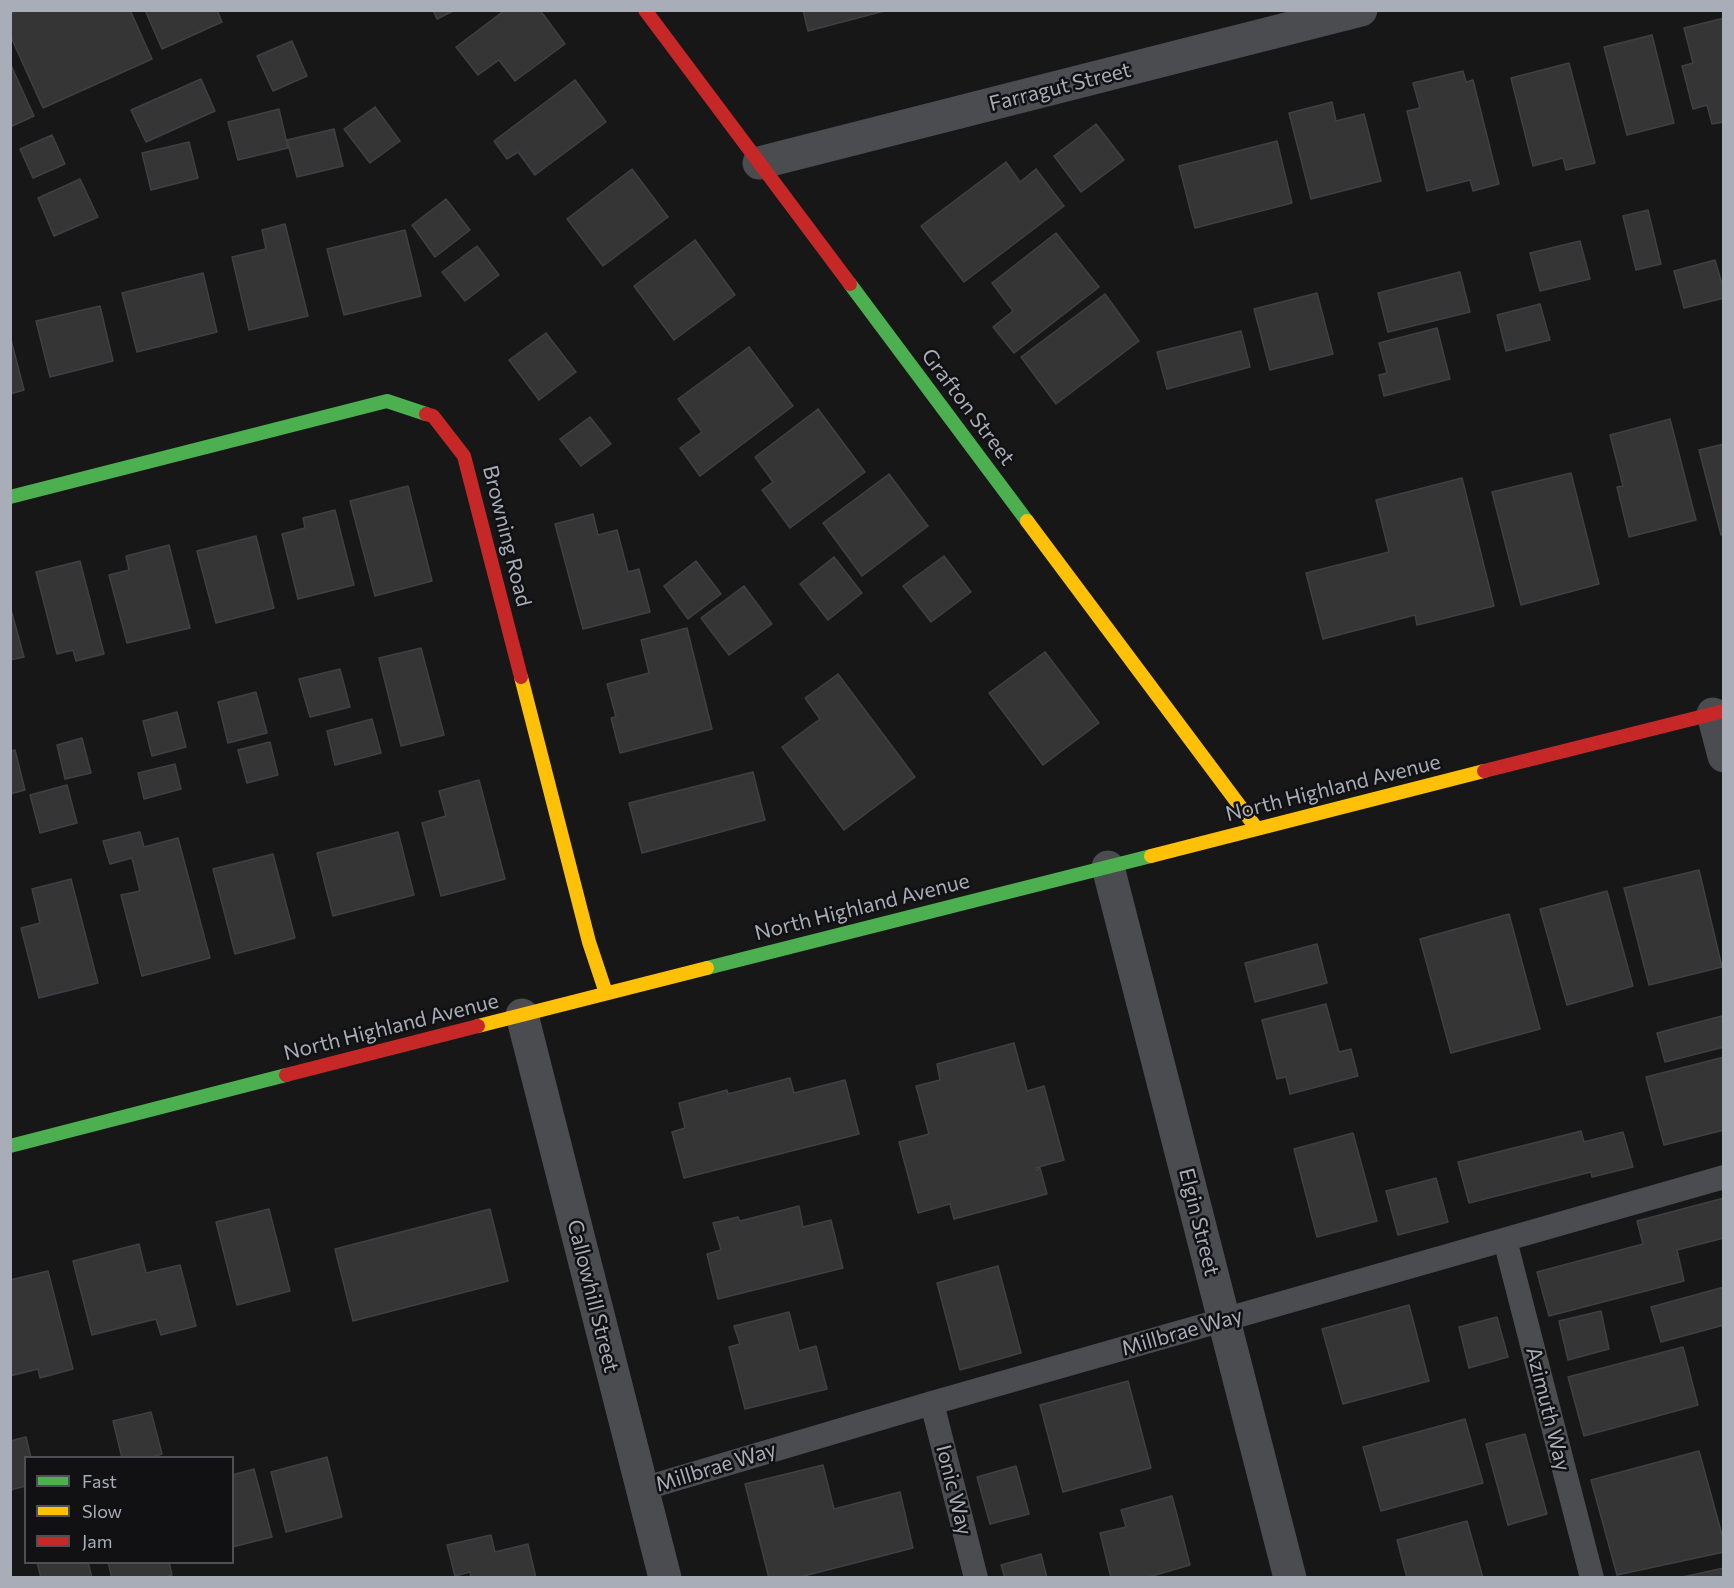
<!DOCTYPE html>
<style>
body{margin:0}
#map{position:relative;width:1734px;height:1588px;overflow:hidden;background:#171717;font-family:Commissioner,sans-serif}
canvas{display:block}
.frame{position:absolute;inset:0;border:12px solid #a8adb8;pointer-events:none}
.legend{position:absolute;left:24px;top:1456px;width:210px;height:108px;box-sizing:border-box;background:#111113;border:2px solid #4d4f55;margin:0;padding:8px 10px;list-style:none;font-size:18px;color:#a8adb8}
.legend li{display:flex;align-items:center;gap:12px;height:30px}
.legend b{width:30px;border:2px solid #4d4f55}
</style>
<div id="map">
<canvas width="1734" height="1588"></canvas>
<div class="frame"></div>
<ul class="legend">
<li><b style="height:8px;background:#4caf50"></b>Fast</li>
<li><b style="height:8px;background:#ffc107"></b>Slow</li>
<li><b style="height:8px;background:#c62828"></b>Jam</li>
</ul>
</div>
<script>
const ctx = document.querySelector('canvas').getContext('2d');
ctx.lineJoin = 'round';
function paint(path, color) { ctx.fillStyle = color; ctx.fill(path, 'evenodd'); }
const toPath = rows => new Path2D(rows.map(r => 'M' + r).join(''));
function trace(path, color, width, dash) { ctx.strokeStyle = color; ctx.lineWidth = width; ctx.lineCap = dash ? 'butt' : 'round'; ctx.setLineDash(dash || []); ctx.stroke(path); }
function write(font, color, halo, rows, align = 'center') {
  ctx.font = font + ' Commissioner,sans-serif'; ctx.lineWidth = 5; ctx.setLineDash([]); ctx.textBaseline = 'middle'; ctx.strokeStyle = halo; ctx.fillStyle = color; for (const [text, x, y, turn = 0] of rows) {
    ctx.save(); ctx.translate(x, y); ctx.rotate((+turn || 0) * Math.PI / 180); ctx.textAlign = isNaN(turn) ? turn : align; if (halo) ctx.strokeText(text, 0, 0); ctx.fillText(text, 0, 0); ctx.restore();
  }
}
const building = toPath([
 [18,10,130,10,152,59,43,108,10,35,10,14,18,10],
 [145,10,217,10,222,22,162,49,145,10],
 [433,10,455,10,437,19,433,10],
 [505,10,540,10,565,44,515,81,499,60,478,75,456,47,505,10],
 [803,10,888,10,808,31,803,10],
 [1724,18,1724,122,1712,124,1707,105,1693,109,1682,66,1693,63,1684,28,1724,18],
 [1652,35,1674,123,1627,135,1604,47,1652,35],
 [292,41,307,76,273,91,257,56,292,41],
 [10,63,34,116,10,127,10,63],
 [1569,63,1595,163,1566,170,1563,158,1533,166,1511,78,1569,63],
 [1463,71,1466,82,1473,80,1499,184,1473,191,1470,180,1427,191,1407,111,1420,108,1413,83,1463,71],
 [201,79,215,111,146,142,131,110,201,79],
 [575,80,606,122,535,175,518,152,507,159,494,141,575,80],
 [1332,102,1336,121,1364,114,1381,181,1311,199,1289,113,1332,102],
 [375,107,400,141,370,163,344,129,375,107],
 [279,109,288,148,238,160,228,122,279,109],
 [1096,124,1124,160,1081,192,1054,156,1096,124],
 [334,129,343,166,297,177,287,140,334,129],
 [52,135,65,164,33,178,20,149,52,135],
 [1277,141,1292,203,1195,228,1179,166,1277,141],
 [189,142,198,178,151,190,142,153,189,142],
 [1006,162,1020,182,1036,169,1064,206,964,282,921,226,1006,162],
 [632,169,668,217,603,266,567,219,632,169],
 [80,179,98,217,54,236,38,198,80,179],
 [446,199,470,230,435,257,412,225,446,199],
 [1648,210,1661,264,1636,270,1623,216,1648,210],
 [285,224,308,316,249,330,232,257,266,249,262,230,285,224],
 [405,230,421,296,344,315,327,249,405,230],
 [1056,233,1099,287,1014,353,993,327,1013,311,992,283,1056,233],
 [695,240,735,295,674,340,634,286,695,240],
 [1580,241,1590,279,1540,291,1530,253,1580,241],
 [477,246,499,275,465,301,442,272,477,246],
 [1715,260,1724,291,1724,298,1684,308,1674,271,1715,260],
 [1460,272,1470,312,1388,332,1378,293,1460,272],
 [203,273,217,332,137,352,122,293,203,273],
 [1317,293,1333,354,1270,370,1254,309,1317,293],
 [1105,294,1139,341,1056,404,1021,357,1105,294],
 [1540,304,1550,340,1506,351,1497,315,1540,304],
 [100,306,113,361,50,377,36,321,100,306],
 [1437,328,1450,379,1384,396,1379,375,1387,373,1379,343,1437,328],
 [1241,331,1250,367,1167,389,1157,352,1241,331],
 [546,333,576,372,539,400,509,360,546,333],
 [10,336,24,390,10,394,10,336],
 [749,347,793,406,700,476,680,448,702,432,678,399,749,347],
 [818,409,865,472,790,528,762,490,773,482,755,457,818,409],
 [590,417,611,444,581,466,560,439,590,417],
 [1670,419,1696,520,1629,537,1617,487,1623,486,1610,435,1670,419],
 [1724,444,1724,535,1721,535,1699,450,1724,444],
 [1571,473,1599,584,1521,605,1492,492,1571,473],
 [889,474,928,526,862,576,823,523,889,474],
 [1462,478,1494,606,1417,625,1415,615,1323,639,1306,573,1389,552,1376,500,1462,478],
 [408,486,432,581,375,596,350,501,408,486],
 [335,510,354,585,298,599,282,534,305,528,303,518,335,510],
 [593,514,598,535,617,530,628,572,639,569,650,612,583,629,555,524,593,514],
 [256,536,274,608,216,623,197,551,256,536],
 [169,545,190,628,127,643,109,575,129,570,126,556,169,545],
 [944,556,971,592,931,622,903,586,944,556],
 [834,557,862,593,828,620,800,584,834,557],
 [80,561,104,654,76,661,73,650,57,654,36,572,80,561],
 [696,561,721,594,688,619,664,586,696,561],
 [744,586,772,624,729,655,701,618,744,586],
 [10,606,24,657,10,660,10,606],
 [687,628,712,729,620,753,611,718,616,717,607,684,649,673,641,640,687,628],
 [421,648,444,735,401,746,379,658,421,648],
 [1045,652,1099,723,1043,765,989,693,1045,652],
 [340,669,350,707,310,717,299,679,340,669],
 [838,674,915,777,844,830,782,747,820,719,805,698,838,674],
 [256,692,267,733,228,743,218,702,256,692],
 [177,712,186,747,152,756,143,721,177,712],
 [372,719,381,753,335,765,327,731,372,719],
 [82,738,91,773,65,779,57,745,82,738],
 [270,742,278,775,247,783,238,750,270,742],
 [15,750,25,790,10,794,10,751,15,750],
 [175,764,181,789,144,799,138,773,175,764],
 [753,772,765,820,642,853,629,803,753,772],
 [479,780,505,879,441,896,422,823,446,816,439,791,479,780],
 [67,785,77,823,40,833,30,795,67,785],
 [140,832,144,847,178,838,210,958,142,976,121,895,140,891,132,858,110,864,103,841,140,832],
 [398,832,414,895,333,916,317,853,398,832],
 [273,854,295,938,235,954,213,869,273,854],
 [1699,870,1722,967,1649,985,1624,888,1699,870],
 [71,879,98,983,39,998,21,928,40,923,32,889,71,879],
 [1607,891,1633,986,1567,1005,1540,909,1607,891],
 [1509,914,1540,1029,1451,1053,1420,939,1509,914],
 [1317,944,1327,983,1255,1002,1245,963,1317,944],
 [1326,1004,1339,1052,1351,1049,1358,1076,1290,1094,1286,1077,1277,1079,1262,1020,1326,1004],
 [1722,1016,1724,1047,1665,1062,1657,1033,1722,1016],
 [1014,1043,1027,1091,1044,1086,1064,1160,1035,1168,1036,1170,1040,1168,1047,1194,954,1219,950,1204,918,1213,899,1142,929,1134,916,1086,940,1080,937,1064,1014,1043],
 [1724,1057,1724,1130,1664,1145,1646,1077,1724,1057],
 [790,1078,794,1093,845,1080,859,1134,684,1178,672,1132,685,1128,679,1103,727,1090,728,1094,790,1078],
 [1581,1131,1584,1142,1623,1132,1633,1167,1592,1177,1591,1172,1469,1203,1458,1162,1581,1131],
 [1353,1133,1377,1221,1317,1237,1294,1149,1353,1133],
 [1436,1178,1448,1222,1398,1235,1386,1191,1436,1178],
 [1724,1198,1724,1238,1677,1250,1684,1281,1549,1316,1537,1272,1643,1244,1637,1221,1724,1198],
 [799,1206,803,1227,831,1220,843,1268,718,1299,707,1254,721,1250,713,1223,738,1217,740,1221,799,1206],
 [269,1209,290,1291,237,1305,216,1222,269,1209],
 [490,1209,508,1281,353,1321,335,1249,490,1209],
 [139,1244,146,1273,180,1265,196,1326,161,1335,156,1319,92,1335,73,1261,139,1244],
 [998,1266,1021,1353,960,1370,937,1283,998,1266],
 [48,1271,73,1369,40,1378,38,1369,10,1376,10,1280,48,1271],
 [1724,1287,1724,1325,1661,1342,1651,1307,1724,1287],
 [1409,1305,1429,1381,1343,1404,1322,1329,1409,1305],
 [1601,1311,1609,1349,1568,1360,1559,1321,1601,1311],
 [789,1312,799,1351,816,1346,827,1389,745,1409,729,1347,740,1344,734,1326,789,1312],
 [1497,1317,1508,1357,1469,1368,1459,1327,1497,1317],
 [1683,1347,1698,1405,1584,1436,1568,1377,1683,1347],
 [1128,1381,1151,1468,1063,1492,1040,1405,1128,1381],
 [151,1412,162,1454,149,1458,122,1458,113,1421,151,1412],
 [1465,1419,1483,1483,1381,1511,1363,1447,1465,1419],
 [1525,1434,1547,1514,1508,1525,1486,1444,1525,1434],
 [26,1437,31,1458,26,1458,26,1486,10,1490,10,1441,26,1437],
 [1699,1451,1724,1542,1724,1552,1617,1575,1591,1480,1699,1451],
 [327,1457,342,1517,286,1532,271,1472,327,1457],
 [823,1465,834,1509,900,1492,913,1548,796,1578,769,1578,745,1484,823,1465],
 [1016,1466,1029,1514,990,1524,977,1477,1016,1466],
 [254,1469,272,1537,232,1547,232,1475,254,1469],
 [1172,1496,1190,1565,1145,1578,1111,1578,1100,1533,1126,1527,1121,1510,1172,1496],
 [1467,1521,1483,1578,1407,1578,1397,1540,1467,1521],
 [491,1535,495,1552,528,1544,536,1578,471,1578,470,1572,455,1576,447,1545,491,1535],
 [1041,1554,1047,1578,1005,1578,1001,1565,1041,1554],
 [37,1562,88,1562,92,1578,41,1578,37,1562],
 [108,1562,169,1562,172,1575,161,1578,112,1578,108,1562],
 [1724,1568,1724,1578,1678,1578,1724,1568]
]);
paint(building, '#353536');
trace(building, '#3f4043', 1.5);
trace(toPath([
 [1505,1240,1592,1578],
 [932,1403,976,1578],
 [642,1489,932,1403,1724,1177]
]), '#4b4c50', 24);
trace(toPath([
 [759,163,1361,10],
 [1713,714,1724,756],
 [1108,867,1290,1578],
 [522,1015,665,1578]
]), '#4b4c50', 33);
trace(toPath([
 [850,284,1027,521],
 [10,497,387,401,426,414],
 [707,968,1151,856],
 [10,1146,286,1075]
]), '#4caf50', 14);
trace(toPath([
 [1027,521,1257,829],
 [521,677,589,942,606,993],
 [1151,856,1484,771],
 [478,1026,707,968]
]), '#ffc107', 14);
trace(toPath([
 [645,10,850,284],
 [426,414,433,416,464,456,521,677],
 [1484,771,1724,711],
 [286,1075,478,1026]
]), '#c62828', 14);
write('21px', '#a8adb8', '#111113', [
 ["Farragut Street",1060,87,-14],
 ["Grafton Street",968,407,53],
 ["Browning Road",507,536,76],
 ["North Highland Avenue",1333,788,-14],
 ["North Highland Avenue",862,907,-14],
 ["North Highland Avenue",391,1027,-14],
 ["Elgin Street",1199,1222,76],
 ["Callowhill Street",593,1296,76],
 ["Millbrae Way",1182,1332,-16],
 ["Azimuth Way",1548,1409,76],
 ["Millbrae Way",716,1467,-17],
 ["Ionic Way",954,1490,76]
]);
</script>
